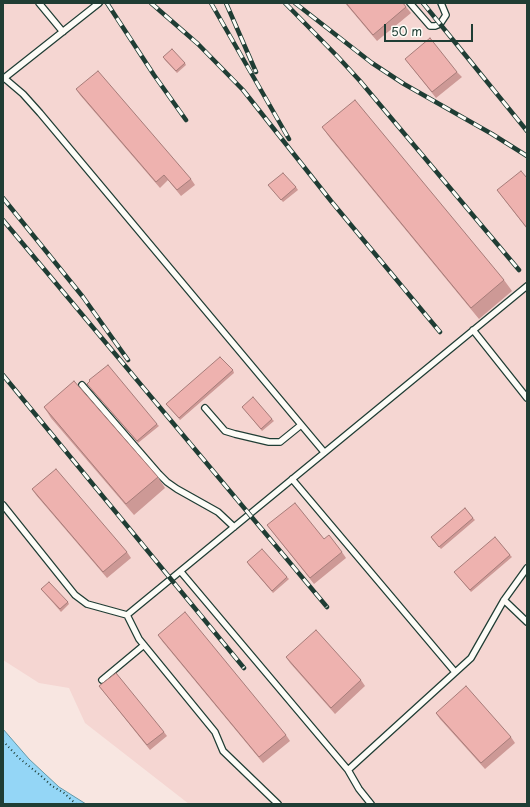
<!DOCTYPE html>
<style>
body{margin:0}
#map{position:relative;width:530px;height:807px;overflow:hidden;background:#f8e6e1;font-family:"Playpen Sans",sans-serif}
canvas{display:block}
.frame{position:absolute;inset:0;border:4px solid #1f3d34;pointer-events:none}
.scale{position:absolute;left:384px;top:24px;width:89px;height:18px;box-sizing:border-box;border:2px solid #1f3d34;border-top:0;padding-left:5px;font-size:12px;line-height:14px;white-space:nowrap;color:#1f3d34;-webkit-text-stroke:3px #fdfcf7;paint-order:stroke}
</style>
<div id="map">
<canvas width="530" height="807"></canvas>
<div class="frame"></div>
<div class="scale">50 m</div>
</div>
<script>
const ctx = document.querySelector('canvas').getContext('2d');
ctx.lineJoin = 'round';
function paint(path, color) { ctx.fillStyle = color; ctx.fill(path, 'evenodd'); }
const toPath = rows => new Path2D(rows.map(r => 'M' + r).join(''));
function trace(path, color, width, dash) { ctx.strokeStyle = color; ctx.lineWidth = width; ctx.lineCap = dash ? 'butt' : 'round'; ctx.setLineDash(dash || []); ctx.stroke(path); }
paint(toPath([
 [3,3,527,3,527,804,189,804,85,723,69,688,39,683,3,660]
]), '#f5d6d2');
const water = toPath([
 [3,729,29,759,59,787,86,804,3,804,3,729]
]);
paint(water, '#94d6f6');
trace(water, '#6599a8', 1);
const service = toPath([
 [39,3,63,32],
 [410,3,430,26,435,26,440,24,446,15,441,3],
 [3,77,23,94,40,113,324,452],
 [3,79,99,3],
 [473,330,527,398],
 [82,385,159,474,167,482,177,489,218,512,234,527],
 [205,408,225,431,235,434,269,442,280,442,301,425],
 [292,479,455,672],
 [3,505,75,595,87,604,127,615],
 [181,572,348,770,359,789,371,804],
 [504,600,527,622],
 [127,615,527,286],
 [127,615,139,639,215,732,223,751,278,804],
 [102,680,144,645],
 [348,770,471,658,504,600,527,568]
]);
trace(service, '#1f3d34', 8);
trace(toPath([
 [3,741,19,758,40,775,52,786,64,793,76,804]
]), '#1f3d34', 2, [1, 3]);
trace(service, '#fdfcf7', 5.5);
const rail = toPath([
 [107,3,154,75,186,120],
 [151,3,198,44,243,90,331,201,440,332],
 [211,3,289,139],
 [226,3,256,72],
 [285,3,338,57,360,81,519,270],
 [295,3,372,63,404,84,492,134,527,156],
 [423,3,527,131],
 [3,198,83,297,128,360],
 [3,220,327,607],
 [3,375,244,668]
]);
trace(rail, '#1f3d34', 4.5);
trace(rail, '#fdfcf7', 3, [9]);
paint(toPath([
 [345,3,403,3,411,13,377,41],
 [164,59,185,63,186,65,177,73],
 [405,59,457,72,462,77,436,98],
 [76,89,191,179,195,185,181,196,168,180,160,188,80,95],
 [322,127,504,280,512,291,479,319,330,138],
 [527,178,527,229,497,190],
 [270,187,296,187,298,190,283,202],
 [233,370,234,373,180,420,168,406],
 [89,386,157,424,159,426,138,443],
 [44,407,158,477,165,488,134,515,51,418],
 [244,409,272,419,274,421,262,431],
 [32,489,127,552,131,558,107,578,36,495],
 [473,518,475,520,441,549,432,539],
 [267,525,324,539,342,552,346,558,314,584],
 [510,555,512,557,471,592,456,574],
 [248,564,287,577,289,579,273,593],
 [41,589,68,602,69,604,61,612],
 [158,635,286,735,290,741,263,763,162,641],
 [286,657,361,680,365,686,335,714,290,663],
 [99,686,164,732,167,736,150,750],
 [436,713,511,737,515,743,485,769,440,719]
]), '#cd9996');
const building = toPath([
 [346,3,403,3,406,7,373,35,346,3],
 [430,38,457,72,432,92,405,59,430,38],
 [172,49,185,63,176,71,163,57,172,49],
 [98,71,191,179,177,190,164,175,156,182,76,89,98,71],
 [355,100,504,280,471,308,322,127,355,100],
 [521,171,527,178,527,228,497,190,521,171],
 [283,173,296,187,281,200,268,185,283,173],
 [220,357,233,370,179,418,166,404,220,357],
 [108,365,157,424,137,441,87,384,90,381,89,380,108,365],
 [74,381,158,477,126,504,44,407,74,381],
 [253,397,272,419,261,429,242,407,253,397],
 [56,469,127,552,103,572,32,489,56,469],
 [295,503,324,539,329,535,342,552,310,578,267,525,295,503],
 [465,508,473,518,439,547,431,537,465,508],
 [495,537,510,555,470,590,454,572,495,537],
 [262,549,287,577,272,591,247,562,262,549],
 [49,582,68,602,60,609,41,589,49,582],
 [185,612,286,735,259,757,158,635,185,612],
 [316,630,361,680,331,708,286,657,316,630],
 [116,673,164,732,147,745,99,686,116,673],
 [466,686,511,737,481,763,436,713,466,686]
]);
paint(building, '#eeb2af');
trace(building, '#a77d7a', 1);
</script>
